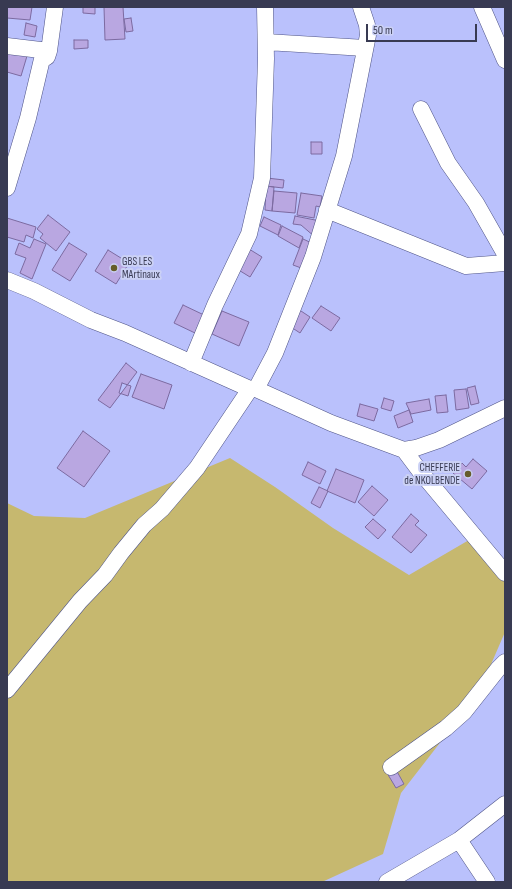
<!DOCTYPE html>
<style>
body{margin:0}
#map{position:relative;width:512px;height:889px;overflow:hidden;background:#bac1fc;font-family:"Sofia Sans Condensed",sans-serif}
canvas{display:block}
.frame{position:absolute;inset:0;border:8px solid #383a52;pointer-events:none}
.scale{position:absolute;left:366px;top:24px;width:111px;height:18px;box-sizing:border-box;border:2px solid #383a52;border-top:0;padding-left:5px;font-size:12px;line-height:14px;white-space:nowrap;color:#383a52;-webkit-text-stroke:3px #cbd1f5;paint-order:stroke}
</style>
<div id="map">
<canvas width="512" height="889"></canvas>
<div class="frame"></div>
<div class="scale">50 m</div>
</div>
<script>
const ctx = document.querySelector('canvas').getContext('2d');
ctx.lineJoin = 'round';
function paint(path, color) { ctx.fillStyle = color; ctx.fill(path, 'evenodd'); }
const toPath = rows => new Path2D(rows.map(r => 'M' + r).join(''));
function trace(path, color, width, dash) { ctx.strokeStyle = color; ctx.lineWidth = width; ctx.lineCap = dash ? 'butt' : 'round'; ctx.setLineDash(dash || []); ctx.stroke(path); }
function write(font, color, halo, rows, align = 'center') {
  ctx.font = font + ' "Sofia Sans Condensed",sans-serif'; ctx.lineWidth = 4; ctx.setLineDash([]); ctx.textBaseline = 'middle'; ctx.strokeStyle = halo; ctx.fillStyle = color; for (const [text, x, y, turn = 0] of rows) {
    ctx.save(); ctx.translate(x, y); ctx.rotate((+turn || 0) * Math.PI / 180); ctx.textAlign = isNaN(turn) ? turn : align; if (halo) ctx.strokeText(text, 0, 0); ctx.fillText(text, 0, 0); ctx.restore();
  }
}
paint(toPath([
 [230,458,275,487,333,528,409,575,481,533,505,568,505,632,489,669,460,717,401,793,383,854,322,882,7,882,7,503,34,516,85,518]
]), '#c6b86f');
const building = toPath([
 [7,7,32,7,30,20,7,18,7,7],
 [83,7,95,7,95,14,83,13,83,7],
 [104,7,123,7,125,39,105,40,104,7],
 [131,18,133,31,126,32,124,19,131,18],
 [26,23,37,26,35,37,24,35,26,23],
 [74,40,88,40,88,48,74,49,74,40],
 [7,50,27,56,21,76,7,72,7,50],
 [311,142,322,142,322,154,311,154,311,142],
 [267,178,284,180,283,188,266,186,267,178],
 [266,186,274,187,272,211,265,210,266,186],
 [274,191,297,193,295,213,272,211,274,191],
 [301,193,322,196,320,207,316,206,314,218,297,215,301,193],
 [48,215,70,232,56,251,40,238,43,234,37,229,48,215],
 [295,216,320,221,315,237,301,225,293,224,295,216],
 [264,217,281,225,278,235,260,226,264,217],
 [7,218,36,227,33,238,26,235,24,242,7,237,7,218],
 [282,226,303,237,299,248,278,236,282,226],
 [34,239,46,244,32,279,20,273,26,258,15,254,19,243,30,248,34,239],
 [303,239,314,244,304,269,293,265,303,239],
 [69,243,87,254,70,281,52,270,69,243],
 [249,249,262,257,250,277,237,269,249,249],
 [108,250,129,263,116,284,95,271,108,250],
 [183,305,204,315,195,333,174,323,183,305],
 [321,306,340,318,331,331,312,318,321,306],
 [298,309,310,317,300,333,288,325,298,309],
 [222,311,249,322,239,346,212,334,222,311],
 [126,363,137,372,110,408,98,400,126,363],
 [141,374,172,385,164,409,132,397,141,374],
 [122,383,131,386,128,396,119,393,122,383],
 [475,386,479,403,471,405,467,388,475,386],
 [466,389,469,408,456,410,454,390,466,389],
 [446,395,448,412,437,413,435,396,446,395],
 [384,398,394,401,391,411,381,408,384,398],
 [429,399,431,410,411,414,406,403,429,399],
 [360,404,378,409,374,421,357,416,360,404],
 [409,410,413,422,398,428,394,416,409,410],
 [83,431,110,451,84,487,57,468,83,431],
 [473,459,487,471,472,489,453,473,462,463,466,467,473,459],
 [308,462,326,471,320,484,302,475,308,462],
 [336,469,364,480,355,503,327,491,336,469],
 [372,486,388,500,374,516,358,502,372,486],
 [319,487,328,491,320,508,311,503,319,487],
 [411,514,419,521,415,525,427,535,411,553,392,537,411,514],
 [373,519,386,530,378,539,365,527,373,519],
 [395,768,404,784,396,788,387,773,395,768]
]);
paint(building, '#b9a7e1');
trace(building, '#7c6aa0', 1);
const minor = toPath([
 [482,7,505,60],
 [266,42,365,48],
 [7,46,49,51,47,57,42,59,28,118,7,188],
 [49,51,55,7],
 [421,109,448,163,476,203,505,254],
 [327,210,466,266,505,263],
 [7,280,34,291,91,320,125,333,250,389,256,389,331,423,404,450,416,448,439,440,505,408],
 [191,363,215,305,249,234,262,178,266,59,265,7],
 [256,389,275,353,313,257,344,156,368,35,367,25,361,7],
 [404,450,419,470,505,573],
 [7,690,80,601,105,575,121,553,144,525,162,509,197,468,250,389],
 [391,767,446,728,464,712,498,669,505,662],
 [459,840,487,882],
 [387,882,459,840,505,804]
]);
trace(minor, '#505588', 17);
trace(minor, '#fff', 16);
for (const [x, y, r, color] of [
 [114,268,4,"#665c29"],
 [468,474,4,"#665c29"]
]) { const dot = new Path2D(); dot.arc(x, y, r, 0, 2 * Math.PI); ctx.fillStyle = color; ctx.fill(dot); trace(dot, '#cbd1f5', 1.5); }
write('11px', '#383a52', '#cbd1f5', [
 ["GBS LES",122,262],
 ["MArtinaux",122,275],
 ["CHEFFERIE",460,468,"right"],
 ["de NKOLBENDE",460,481,"right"]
], 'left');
</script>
